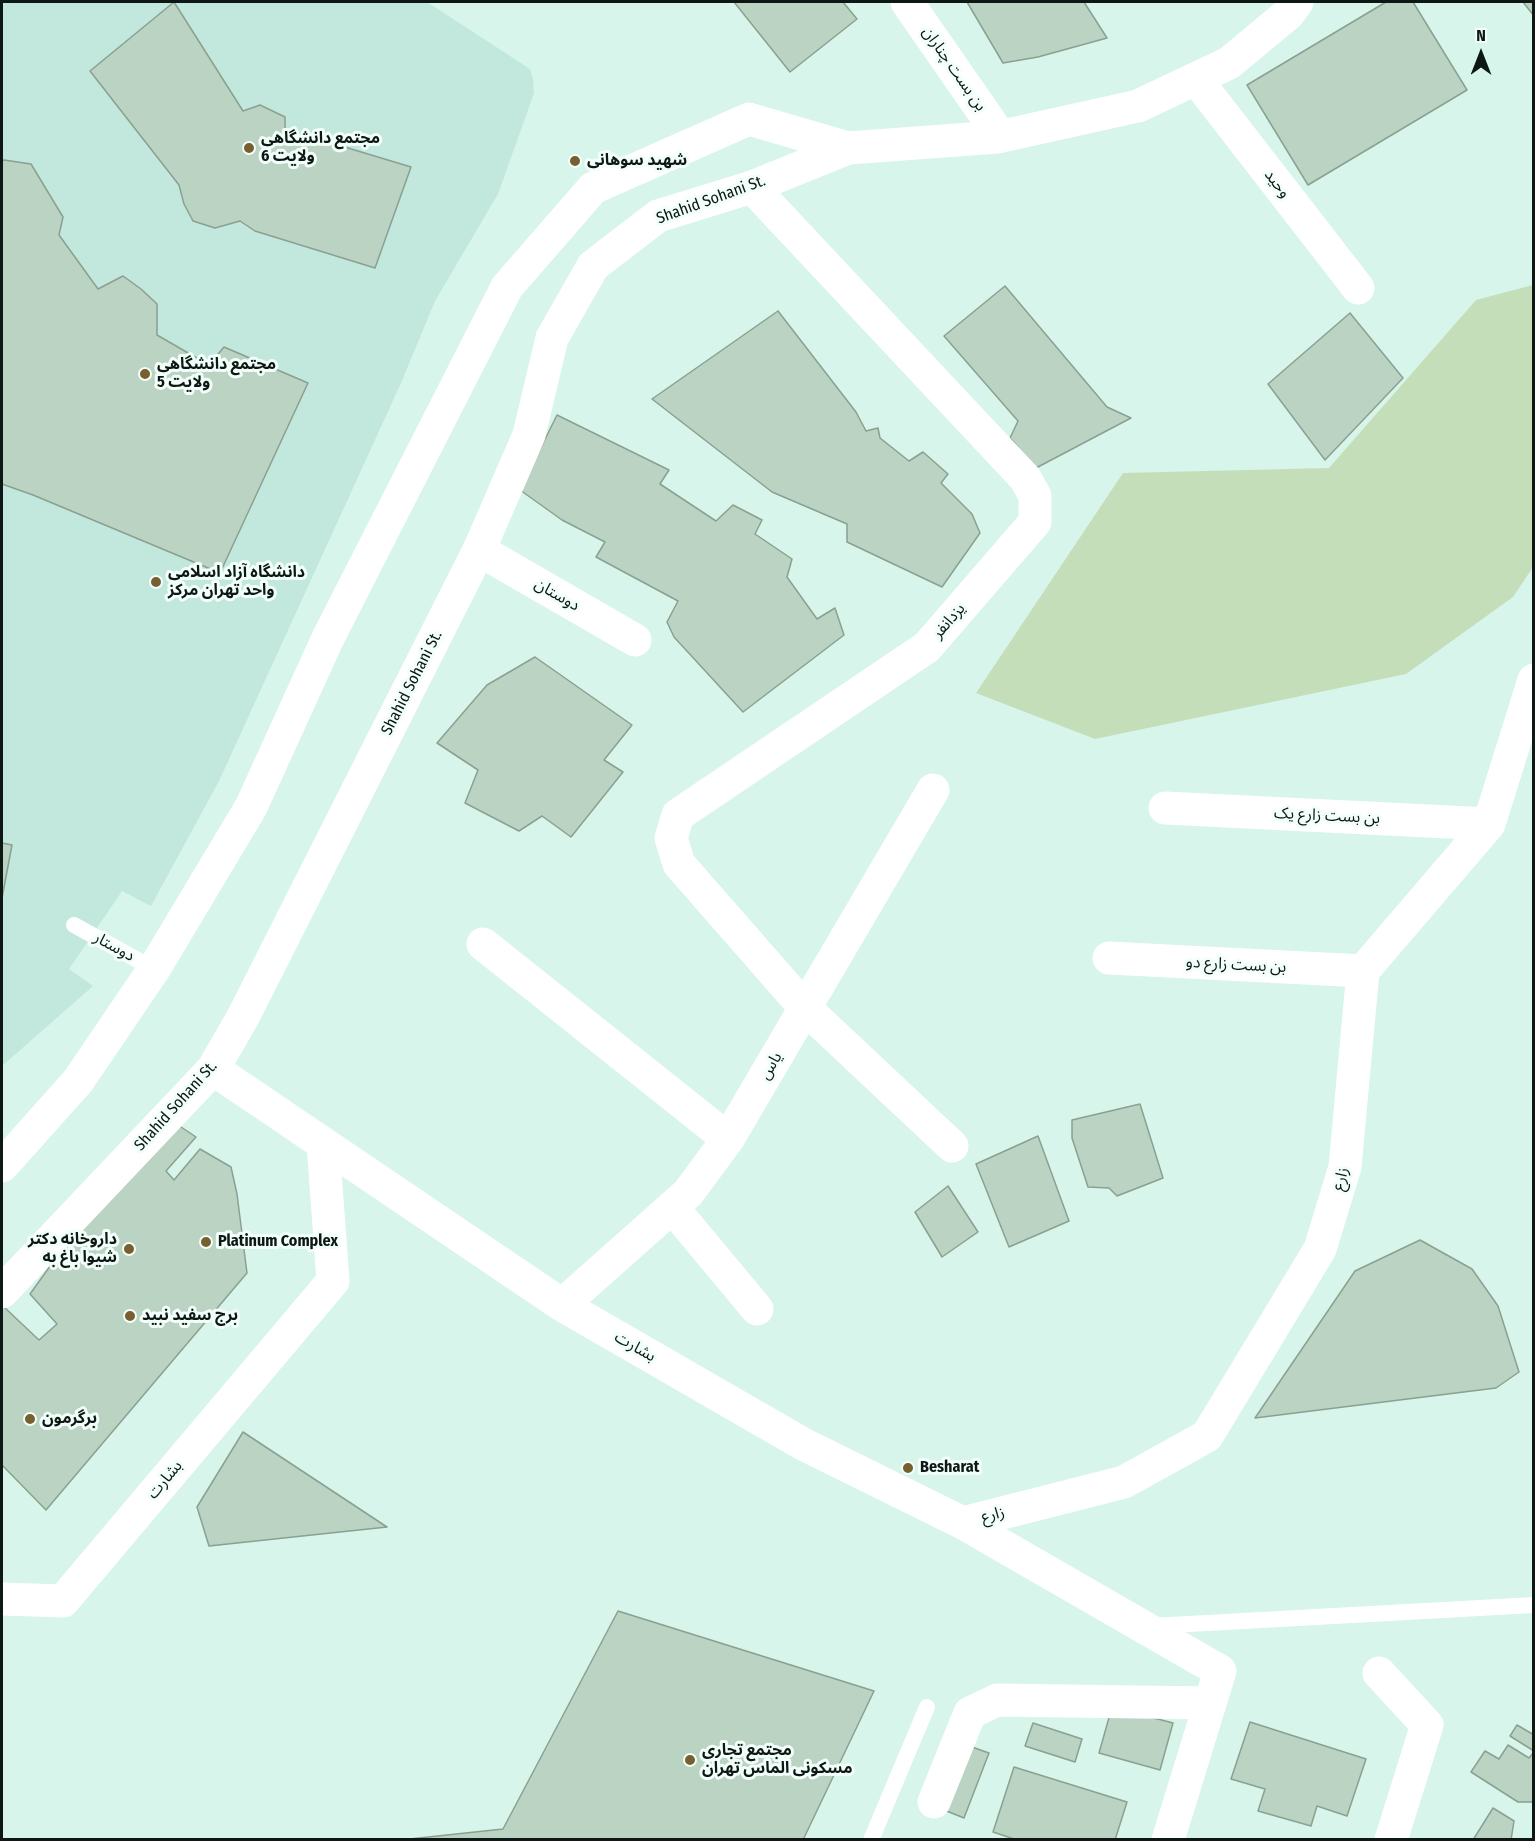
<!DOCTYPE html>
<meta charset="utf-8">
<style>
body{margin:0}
#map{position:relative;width:1535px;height:1841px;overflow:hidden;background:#d7f5eb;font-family:"Fira Sans Condensed",sans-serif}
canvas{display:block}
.frame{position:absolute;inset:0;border:3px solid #0d1814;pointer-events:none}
.north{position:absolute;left:1451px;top:24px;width:60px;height:60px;-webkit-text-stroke:4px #f2fefa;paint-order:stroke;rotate:0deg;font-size:16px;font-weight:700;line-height:24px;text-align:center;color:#0d1814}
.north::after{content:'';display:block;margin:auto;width:21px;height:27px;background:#0d1814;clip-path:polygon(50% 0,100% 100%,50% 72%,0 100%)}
</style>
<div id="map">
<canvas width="1535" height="1841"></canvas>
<div class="frame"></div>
<div class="north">N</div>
</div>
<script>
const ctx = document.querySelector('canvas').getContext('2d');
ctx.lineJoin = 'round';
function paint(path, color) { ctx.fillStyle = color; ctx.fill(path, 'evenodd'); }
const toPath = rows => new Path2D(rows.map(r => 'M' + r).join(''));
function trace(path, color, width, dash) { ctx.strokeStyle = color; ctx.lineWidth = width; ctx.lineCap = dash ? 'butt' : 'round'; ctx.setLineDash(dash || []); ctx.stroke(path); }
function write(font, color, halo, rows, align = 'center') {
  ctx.font = font + ' "Fira Sans Condensed","Noto Sans Arabic",sans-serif'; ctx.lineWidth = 6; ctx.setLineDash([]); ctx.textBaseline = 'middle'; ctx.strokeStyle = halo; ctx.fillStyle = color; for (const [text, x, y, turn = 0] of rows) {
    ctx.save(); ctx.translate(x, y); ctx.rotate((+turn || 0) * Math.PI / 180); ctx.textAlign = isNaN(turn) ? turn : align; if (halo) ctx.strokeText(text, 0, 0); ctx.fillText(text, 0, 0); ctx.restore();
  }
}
paint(toPath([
 [2,2,427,2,530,69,533,80,534,93,498,194,435,301,401,383,219,781,151,906,122,891,69,969,93,986,2,1066]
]), '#c2e7dc');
paint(toPath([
 [1533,285,1533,567,1513,597,1406,674,1095,739,976,693,1123,473,1329,468,1476,300]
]), '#c4deba');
const building = toPath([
 [174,2,243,111,260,105,285,117,285,129,411,167,375,268,255,231,240,221,215,228,193,221,184,204,179,185,90,71,174,2],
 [734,2,843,2,857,19,790,72,734,2],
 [967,2,1084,2,1107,38,1038,57,1003,63,967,2],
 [1386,2,1413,2,1467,90,1308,185,1247,85,1386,2],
 [1523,2,1534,2,1534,16,1523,2],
 [4,160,31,164,63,217,59,235,98,289,123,276,141,289,157,304,157,335,209,365,224,347,308,383,220,573,33,495,2,484,2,161,4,160],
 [1005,286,1107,407,1131,418,1036,468,1010,438,1018,421,944,336,1005,286],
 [778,311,856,412,866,431,878,428,880,438,909,461,923,452,948,474,941,483,972,514,980,533,942,587,847,542,847,524,772,492,652,399,778,311],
 [1350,313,1403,378,1325,460,1268,384,1350,313],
 [557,415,669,470,660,484,716,521,733,505,762,520,755,534,792,559,787,577,817,619,835,608,844,635,743,712,674,637,667,622,678,601,596,557,605,542,562,520,520,490,557,415],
 [535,657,632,725,604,760,623,772,571,837,542,816,519,831,465,803,478,770,437,743,487,685,535,657],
 [2,843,12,845,2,898,2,843],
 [1140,1104,1163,1178,1117,1196,1109,1188,1088,1187,1072,1138,1072,1120,1140,1104],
 [160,1113,196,1137,166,1171,174,1180,200,1149,231,1167,237,1194,247,1273,46,1510,2,1465,2,1308,3,1306,39,1340,57,1324,30,1294,160,1113],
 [1038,1136,1069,1221,1009,1247,976,1164,1038,1136],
 [948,1186,978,1232,942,1257,915,1212,948,1186],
 [1420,1240,1472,1269,1498,1306,1519,1372,1496,1388,1255,1418,1355,1271,1420,1240],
 [243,1432,387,1527,209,1546,197,1507,243,1432],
 [618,1611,874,1691,803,1840,400,1840,503,1829,618,1611],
 [1112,1707,1173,1723,1160,1770,1099,1753,1112,1707],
 [1250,1722,1366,1759,1347,1816,1317,1806,1311,1826,1258,1811,1265,1789,1231,1779,1250,1722],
 [1033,1723,1082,1739,1075,1762,1025,1746,1033,1723],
 [1517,1725,1534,1735,1534,1751,1510,1736,1517,1725],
 [1508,1745,1529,1758,1534,1752,1534,1802,1518,1802,1471,1772,1485,1751,1499,1759,1508,1745],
 [969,1746,989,1753,964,1818,944,1810,969,1746],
 [1014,1767,1127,1802,1115,1840,1017,1840,993,1832,1014,1767],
 [1493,1808,1514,1821,1511,1840,1473,1840,1493,1808]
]);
paint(building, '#bbd3c2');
trace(building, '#8aa091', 1.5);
trace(toPath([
 [74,925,154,969],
 [1152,1626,1534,1605],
 [871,1840,927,1707]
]), '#fff', 16);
trace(toPath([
 [907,2,1000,136],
 [1196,79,1358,288],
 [848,148,998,137,1138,106,1229,63,1288,14,1297,2],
 [752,187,1025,478,1035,496,1035,522,927,647,678,815,671,838,679,864,805,1008,952,1146],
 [479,550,635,640],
 [1165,808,1489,824],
 [483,944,728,1139],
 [1109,958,1363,971],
 [213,1069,562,1305,803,1444,963,1523,1220,1671,1168,1840],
 [672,1207,757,1309],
 [562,1305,688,1193,728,1139,933,790],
 [963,1523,1124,1482,1207,1436,1320,1249,1345,1167,1363,971,1489,824,1534,680],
 [2,1599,63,1601,333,1281,323,1144],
 [1379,1673,1427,1725,1391,1840],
 [934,1802,970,1713,997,1700,1210,1703]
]), '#fff', 33);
trace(toPath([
 [2,1166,78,1081,154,969,251,807,328,638,507,287,593,188,749,119,848,148],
 [2,1292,213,1069,243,1017,479,550,529,435,552,338,593,266,658,216,752,187,848,148]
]), '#fff', 33);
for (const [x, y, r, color] of [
 [249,148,6,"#775f2f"],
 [575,161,6,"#775f2f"],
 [145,374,6,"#775f2f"],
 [156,582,6,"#775f2f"],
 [206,1242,6,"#775f2f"],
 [129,1249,6,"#775f2f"],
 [130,1316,6,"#775f2f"],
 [30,1419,6,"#775f2f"],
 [908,1468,6,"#775f2f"],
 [690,1760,6,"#775f2f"]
]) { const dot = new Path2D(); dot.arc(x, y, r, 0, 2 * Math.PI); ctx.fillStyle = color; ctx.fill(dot); trace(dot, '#f2fefa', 2); }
write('16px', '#0d1814', '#f2fefa', [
 ["بن بست چناران",954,69,55],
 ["وحید",1277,184,52],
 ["Shahid Sohani St.",711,200,-20],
 ["دوستان",557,595,30],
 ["یزدانفر",949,621,-49],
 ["Shahid Sohani St.",412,683,-63],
 ["بن بست زارع یک",1327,816,3],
 ["دوستار",114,947,29],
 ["بن بست زارع دو",1236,965,3],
 ["یاس",771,1066,-59],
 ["Shahid Sohani St.",176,1106,-48],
 ["زارع",1341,1179,-75],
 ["بشارت",635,1347,30],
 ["بشارت",165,1480,-50],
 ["زارع",993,1515,-14]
]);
write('bold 16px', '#0d1814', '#f2fefa', [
 ["مجتمع دانشگاهی",261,139],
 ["ولایت 6",261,157],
 ["شهید سوهانی",587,161],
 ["مجتمع دانشگاهی",157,365],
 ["ولایت 5",157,383],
 ["دانشگاه آزاد اسلامی",168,573],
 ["واحد تهران مرکز",168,591],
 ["داروخانه دکتر",117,1240,"right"],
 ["شیوا باغ به",117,1258,"right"],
 ["Platinum Complex",218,1242],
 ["برج سفید نبید",142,1316],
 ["برگرمون",42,1419],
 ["Besharat",920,1468],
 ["مجتمع تجاری",702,1751],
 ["مسکونی الماس تهران",702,1769]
], 'left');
</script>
